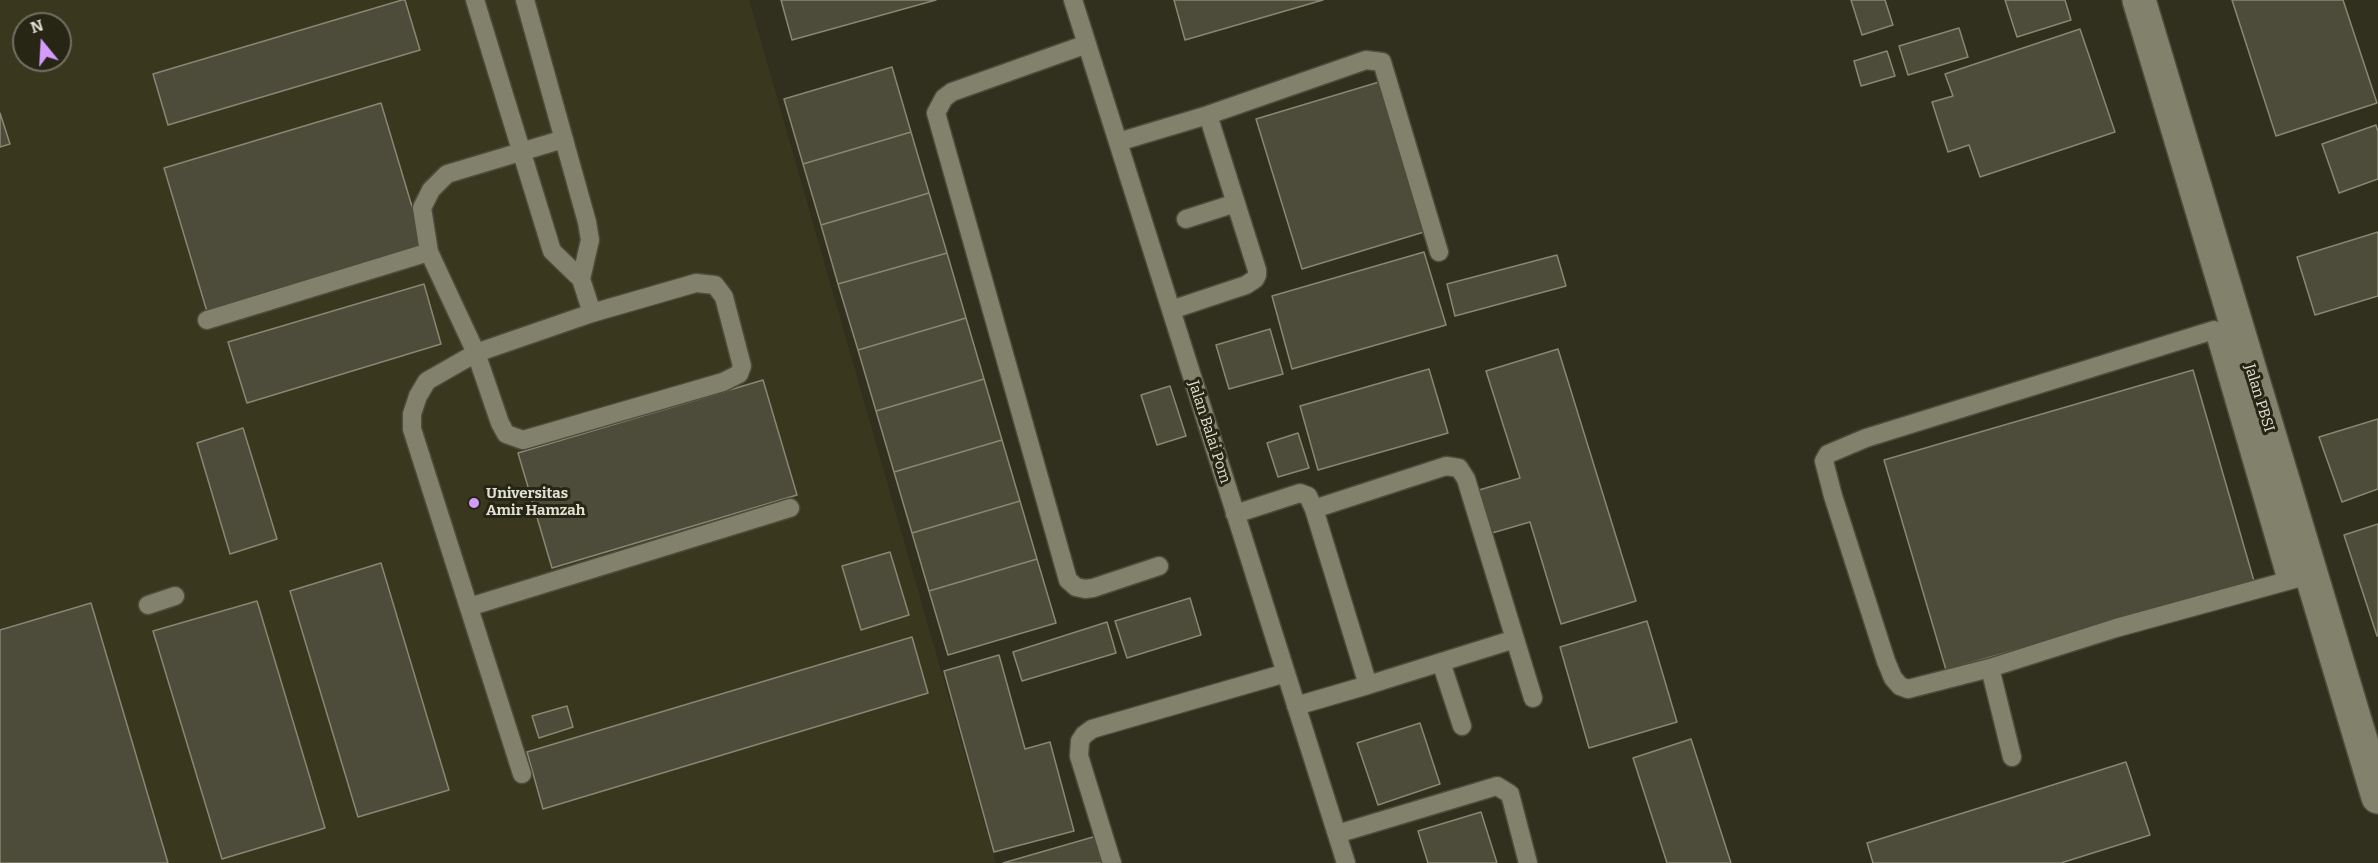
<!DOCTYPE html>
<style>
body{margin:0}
#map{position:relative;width:2378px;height:863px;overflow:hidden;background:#31301e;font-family:Bitter,serif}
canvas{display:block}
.north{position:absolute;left:12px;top:12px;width:60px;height:60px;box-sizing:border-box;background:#272615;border:2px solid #717062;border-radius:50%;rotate:342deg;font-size:16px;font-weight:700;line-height:24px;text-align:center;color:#e0e0d5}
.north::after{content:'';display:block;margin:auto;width:21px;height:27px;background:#d39cfc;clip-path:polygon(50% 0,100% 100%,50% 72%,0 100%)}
</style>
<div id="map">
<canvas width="2378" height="863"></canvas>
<div class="north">N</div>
</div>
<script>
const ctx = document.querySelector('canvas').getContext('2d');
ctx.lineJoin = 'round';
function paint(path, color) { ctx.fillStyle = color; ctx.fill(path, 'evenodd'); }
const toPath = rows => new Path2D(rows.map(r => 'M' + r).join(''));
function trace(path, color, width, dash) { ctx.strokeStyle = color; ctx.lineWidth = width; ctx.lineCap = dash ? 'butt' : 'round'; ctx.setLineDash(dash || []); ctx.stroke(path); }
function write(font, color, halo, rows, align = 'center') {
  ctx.font = font + ' Bitter,serif'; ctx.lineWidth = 6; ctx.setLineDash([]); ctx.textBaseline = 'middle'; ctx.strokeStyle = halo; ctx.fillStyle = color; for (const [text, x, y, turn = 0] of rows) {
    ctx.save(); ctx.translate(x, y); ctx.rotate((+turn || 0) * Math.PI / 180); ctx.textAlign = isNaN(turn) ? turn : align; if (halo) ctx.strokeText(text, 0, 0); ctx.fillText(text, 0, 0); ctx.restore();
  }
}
paint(toPath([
 [0,0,749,0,996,863,0,863],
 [24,24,60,24,60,60,24,60]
]), '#39381f');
const building = toPath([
 [402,0,405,0,420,50,168,125,153,74,402,0],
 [781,0,936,0,792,40,781,0],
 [1174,0,1323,0,1185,40,1174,0],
 [1851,0,1885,0,1893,25,1862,35,1851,0],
 [2005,0,2065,0,2071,20,2017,37,2005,0],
 [2232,0,2343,0,2377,103,2276,136,2232,0],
 [1959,28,1968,57,1908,75,1899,46,1959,28],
 [2080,29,2115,132,1980,177,1969,145,1948,152,1932,102,1953,96,1945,74,2080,29],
 [1887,51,1895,76,1861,86,1854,61,1887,51],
 [892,67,911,132,803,164,784,99,892,67],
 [1379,82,1424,232,1302,269,1256,119,1379,82],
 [381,103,425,250,208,315,164,168,381,103],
 [0,113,10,144,0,147,0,113],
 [2376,125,2378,132,2378,179,2339,193,2322,144,2376,125],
 [911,132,929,193,821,225,803,164,911,132],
 [929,193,947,253,838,284,821,225,929,193],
 [2378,232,2378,296,2315,315,2297,257,2378,232],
 [1424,252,1446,325,1292,369,1272,296,1424,252],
 [947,253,966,318,858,350,838,284,947,253],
 [1557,255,1566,286,1455,316,1447,284,1557,255],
 [424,284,441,344,247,403,228,342,424,284],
 [966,318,984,379,876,411,858,350,966,318],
 [1270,329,1283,374,1229,389,1216,345,1270,329],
 [1558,349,1636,601,1561,624,1530,522,1492,533,1479,490,1520,478,1486,371,1558,349],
 [1429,369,1448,433,1318,470,1300,406,1429,369],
 [2193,370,2254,581,1946,670,1884,460,2193,370],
 [984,379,1002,440,894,472,876,411,984,379],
 [763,380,797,495,552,568,518,453,763,380],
 [1170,386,1186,436,1157,445,1141,395,1170,386],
 [2378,419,2378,489,2342,502,2319,437,2378,419],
 [243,428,277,539,230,554,197,443,243,428],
 [1298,433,1309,468,1278,477,1267,443,1298,433],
 [1002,440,1020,501,912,533,894,472,1002,440],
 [1020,501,1037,559,929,591,912,533,1020,501],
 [2378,524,2378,636,2377,636,2344,535,2378,524],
 [890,552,909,615,861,630,842,566,890,552],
 [1037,559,1056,623,948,655,929,591,1037,559],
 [381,563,449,790,358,817,290,591,381,563],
 [1190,598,1201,635,1127,658,1115,621,1190,598],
 [257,601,325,828,222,859,153,631,257,601],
 [91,603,168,863,0,863,0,630,91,603],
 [1647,621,1677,722,1589,748,1560,647,1647,621],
 [1107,622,1116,653,1022,681,1013,652,1107,622],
 [912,637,928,693,543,809,527,752,912,637],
 [999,655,1025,749,1050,742,1074,831,994,852,944,671,999,655],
 [567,706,573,727,539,738,532,716,567,706],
 [1420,723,1440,784,1378,805,1357,743,1420,723],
 [1691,739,1731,863,1667,863,1633,758,1691,739],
 [2126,762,2150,835,2061,863,1873,863,1867,843,2126,762],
 [1481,812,1497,863,1428,863,1418,831,1481,812],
 [1100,835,1108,863,1003,863,1100,835]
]);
paint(building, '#4d4c3a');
trace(building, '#888773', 1.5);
const lane = toPath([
 [475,0,552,251,581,279,592,313],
 [525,0,587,222,590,240,581,279],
 [1073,0,1346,863],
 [1087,44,952,92,944,98,936,113,1068,580,1076,587,1085,589,1093,588,1159,566],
 [1208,115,1366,60,1382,62,1439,252],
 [1118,142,1208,115,1257,270,1257,275,1255,279,1246,285,1171,310],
 [1186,219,1236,203],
 [429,252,422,208,431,190,447,174,564,139],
 [207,320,429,252,476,353,500,423,506,434,523,440,723,382,739,374,742,366,724,297,715,285,696,283,592,313,476,353,427,381,418,396,412,414,412,429,522,774],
 [1314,509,1446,466,1459,468,1466,479,1515,639,1368,685],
 [1235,514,1300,493,1308,496,1314,509,1368,685,1296,706],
 [148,605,175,596],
 [469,607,790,508],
 [1515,639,1533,698],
 [1441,662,1462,726],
 [1990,668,1908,689,1900,686,1893,678,1886,661,1833,496,1824,461,1828,454,1866,438,2214,330,2287,581],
 [2012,757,1990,668,2116,628,2298,578],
 [1337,834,1497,786,1510,794,1528,863],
 [1112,863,1079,756,1080,741,1084,735,1092,729,1286,673]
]);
const street = toPath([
 [2139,0,2378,797]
]);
trace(lane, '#4d4c3d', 21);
trace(street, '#4d4c3d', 36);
trace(lane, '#82816c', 18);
trace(street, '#82816c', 33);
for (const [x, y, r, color] of [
 [474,503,6,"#d39cfc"]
]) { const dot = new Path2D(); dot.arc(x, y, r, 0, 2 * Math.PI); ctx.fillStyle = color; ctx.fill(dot); trace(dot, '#272615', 2); }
write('15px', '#e0e0d5', '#272615', [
 ["Jalan PBSI",2259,398,73],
 ["Jalan Balai Pom",1209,432,72]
]);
write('bold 15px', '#e0e0d5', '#272615', [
 ["Universitas",486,494],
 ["Amir Hamzah",486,511]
], 'left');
</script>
